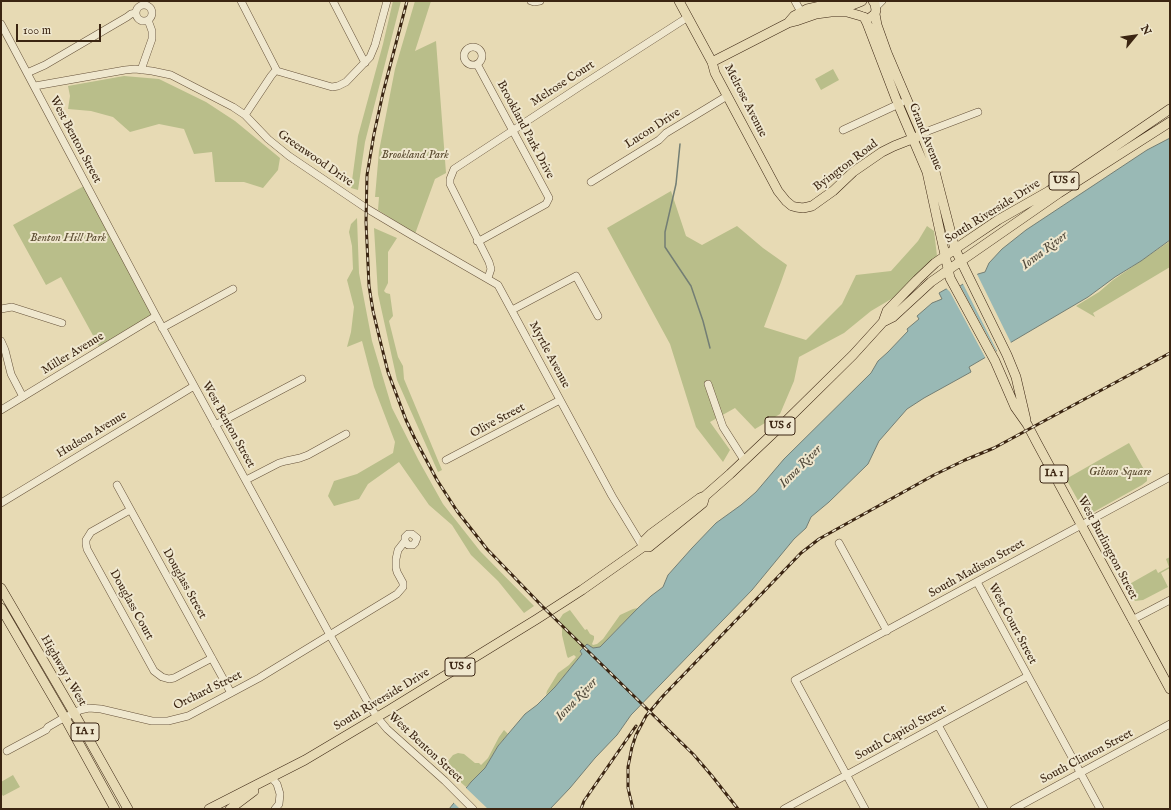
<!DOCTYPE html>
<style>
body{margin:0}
#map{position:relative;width:1171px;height:810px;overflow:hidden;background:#e7dab4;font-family:"IM FELL English",serif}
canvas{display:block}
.frame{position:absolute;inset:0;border:2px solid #3b2512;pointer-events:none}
.north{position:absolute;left:1115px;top:16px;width:40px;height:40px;-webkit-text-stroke:3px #efe7ce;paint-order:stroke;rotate:61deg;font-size:11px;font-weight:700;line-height:16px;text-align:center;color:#3b2512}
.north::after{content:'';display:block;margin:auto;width:14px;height:18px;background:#3b2512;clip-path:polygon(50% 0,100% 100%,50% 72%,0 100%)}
.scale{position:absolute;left:16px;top:24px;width:85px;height:18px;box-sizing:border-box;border:2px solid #3b2512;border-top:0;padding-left:5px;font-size:12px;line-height:14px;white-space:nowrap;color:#3b2512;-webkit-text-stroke:3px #efe7ce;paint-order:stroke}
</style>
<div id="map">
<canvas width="1171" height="810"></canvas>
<div class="frame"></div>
<div class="north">N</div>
<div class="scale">100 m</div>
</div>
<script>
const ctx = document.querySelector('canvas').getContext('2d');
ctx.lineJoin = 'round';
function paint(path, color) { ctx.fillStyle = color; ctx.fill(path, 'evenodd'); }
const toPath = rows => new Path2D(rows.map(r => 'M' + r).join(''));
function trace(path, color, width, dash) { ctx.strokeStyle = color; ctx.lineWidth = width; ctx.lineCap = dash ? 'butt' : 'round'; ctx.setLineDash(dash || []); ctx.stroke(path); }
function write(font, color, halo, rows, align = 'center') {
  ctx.font = font + ' "IM FELL English",serif'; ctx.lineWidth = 4; ctx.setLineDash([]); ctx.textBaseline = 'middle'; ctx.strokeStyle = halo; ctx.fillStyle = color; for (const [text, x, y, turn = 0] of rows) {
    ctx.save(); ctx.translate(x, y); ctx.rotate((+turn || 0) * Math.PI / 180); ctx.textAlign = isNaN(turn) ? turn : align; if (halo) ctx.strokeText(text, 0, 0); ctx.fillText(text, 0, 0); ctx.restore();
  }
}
paint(toPath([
 [393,1,401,1,365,142,358,190,351,188,358,136,383,44],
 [415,1,431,1,415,51,436,41,446,173,435,179,415,234,378,210,379,197,375,197,379,151,395,69],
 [833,69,839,80,821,90,815,79],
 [124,76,159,79,206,102,235,121,280,158,278,170,263,188,244,182,215,182,212,152,194,154,184,129,159,124,130,132,113,117,91,111,68,109,70,96,68,86],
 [84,186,153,318,101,350,61,277,46,285,13,225],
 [671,191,686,236,702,245,737,226,763,248,787,265,781,282,764,327,806,340,842,304,856,275,891,271,918,241,927,226,934,231,937,256,898,295,871,311,844,333,799,357,794,381,780,414,755,429,735,408,710,422,730,450,723,462,696,427,670,344,607,228],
 [357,218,359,273,372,341,392,408,419,461,443,504,480,551,534,606,524,613,498,581,471,555,452,525,429,505,399,462,368,484,359,499,334,506,328,496,334,481,357,474,393,453,395,442,374,387,362,341,347,347,351,332,354,307,347,280,353,269,352,246,349,232,351,224],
 [374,228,397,238,388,252,388,283,384,291,386,293,390,294,393,316,389,321,398,357,403,366,404,379,442,470,438,472,397,380,378,294],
 [1170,241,1170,267,1093,313,1095,317,1076,306,1099,292,1113,280],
 [1129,443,1146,473,1147,478,1147,481,1142,485,1090,514,1085,513,1066,479],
 [1170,557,1170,568,1161,573,1168,587,1143,600,1135,601,1126,586,1156,569,1158,573,1169,567,1166,559],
 [638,608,600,647,593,648,587,644,580,650,582,654,555,687,546,695,547,691,558,673,569,665,576,657,574,655,568,658,567,656,562,635,562,629,559,620,563,614,570,610,585,630,587,629,590,634,594,636,594,639,592,644,593,645,597,644,603,639,620,615,633,609],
 [504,730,508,734,498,746,485,768,466,787,447,770,448,761,453,755,458,753,464,754,475,763,479,763,481,765,488,758,499,737],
 [13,775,20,787,3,796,1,793,1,782]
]), '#b9be8a');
const water = toPath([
 [1170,138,1170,240,1141,261,1115,277,1088,297,969,367,971,372,924,398,907,409,879,441,868,464,829,502,811,517,806,528,794,539,752,590,631,715,617,735,595,758,570,788,550,809,449,809,471,782,485,768,498,746,525,714,537,705,555,687,582,654,580,651,587,644,593,648,600,647,638,608,651,596,663,587,668,575,692,548,716,523,741,505,756,492,784,459,871,373,878,361,888,352,908,331,907,329,919,319,917,316,932,303,942,299,939,293,946,289,960,286,978,274,985,272,989,263,1002,249,1026,230,1147,150,1170,138]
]);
paint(water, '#99b9b5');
trace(water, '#737e74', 1);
paint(toPath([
 [976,272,1012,345,998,353,962,282],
 [959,284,997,353,986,359,950,292,946,288],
 [465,787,488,809,460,809,453,802]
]), '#e7dab4');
trace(toPath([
 [680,144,676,184,665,232,665,247,691,286,703,321,710,348]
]), '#737e74', 1.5);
const minor = toPath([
 [241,1,277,71,332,87,338,86,346,82,370,57,375,45,387,1],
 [333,1,365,63],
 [531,1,534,2,540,1],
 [795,1,801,12],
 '136 13a8 8 0 1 1 16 0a8 8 0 1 1-16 0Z',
 [876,7,882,1],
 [1,24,156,316,330,635,370,706,377,717,387,729,445,781,473,809],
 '464 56a9 9 0 1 1 18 0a9 9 0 1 1-18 0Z',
 [477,64,549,198,546,204,481,240,477,241],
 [141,70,152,39,152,31,148,20],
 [27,73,45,65,127,17,131,14,136,13],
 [35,86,125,70,135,69,152,71,171,75,233,107,245,115,268,139,289,156,366,208,408,233,498,285,612,496,643,547],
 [245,115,271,76,276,70],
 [843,130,901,103],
 [922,135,928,131,978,112],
 [591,182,659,140,666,133,727,96],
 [488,278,491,269,489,262,450,184,450,179,454,169,579,87,688,17],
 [1,309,12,307,62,323],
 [512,310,576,276,598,316],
 [162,328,233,289],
 [1,341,5,350,11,374,23,397],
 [708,384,723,427,744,460],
 [1,410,156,316],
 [215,425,302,379],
 [446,460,560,400],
 [246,480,279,463,286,461,300,458,308,455,346,434],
 [117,485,231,693],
 [1,503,194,386],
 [130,510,91,532,86,540,86,544,87,549,154,671,162,677,169,679,174,678,212,658],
 [839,543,887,631],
 [977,582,1100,809],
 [1132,620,1170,600],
 [938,725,984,809],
 [7,751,46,730,48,727,60,720,80,710,89,708,101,709,152,721,168,721,188,716,231,693,259,678,397,594,403,587,403,583,397,572,396,568,396,559,398,550,405,541,405,537,408,534,412,534,417,538,415,543,413,545,408,545,405,541],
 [271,777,277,784,280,794,279,804,275,809],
 [784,809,1028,676],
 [865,809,795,680,1170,477],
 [1014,809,1170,724]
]);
const major = toPath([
 [679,1,712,62,715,73,778,191,786,201,792,206,796,207,803,208,812,206,833,191,853,172,882,152,894,146,917,137],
 [875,14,877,25,887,53,922,135,933,164,955,249,1007,355,1016,377,1026,420],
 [864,17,867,23,898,104,927,172,950,278,995,361,1015,407,1027,424,1037,443,1170,689],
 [871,17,875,14,876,10,875,4,873,1],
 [788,23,794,16,807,9,825,5,852,5,862,1],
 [712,62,788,23,796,21,816,14,831,12,847,12,861,16],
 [883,322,893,317,931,282,961,261,1059,193,1170,122],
 [643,547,643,542,651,534,700,498,705,496,730,474,783,424,853,355,883,322,887,311,917,280,935,263,961,245,998,220,1049,191,1129,137,1170,109],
 [1,588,74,713,128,809],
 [1,608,65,718,115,809],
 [209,809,305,760,389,710,537,619,582,590,643,547,649,547,703,503,705,496],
 [230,809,254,791]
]);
trace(minor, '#66523a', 8);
trace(major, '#3b2512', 10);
trace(minor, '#efe7ce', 7);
trace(major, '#e7dab4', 9);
const rail = toPath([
 [407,1,383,93,374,134,367,175,366,222,369,286,373,311,380,340,388,372,406,420,415,439,437,480,457,511,487,549,542,606,694,755,712,776,738,809],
 [581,809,584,801,636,726],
 [633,809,628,788,628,767,632,747,636,735,646,716,663,696,801,553,819,539,934,475,965,460,994,448,1170,353]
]);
trace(rail, '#3b2512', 3);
trace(rail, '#efe7ce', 1.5, [4.5]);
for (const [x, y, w] of [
 [1064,181,30],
 [780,426,30],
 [1054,474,28],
 [460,667,30],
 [85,732,28]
]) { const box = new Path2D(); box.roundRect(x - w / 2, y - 9, w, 18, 3); ctx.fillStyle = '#efe7ce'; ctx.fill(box); trace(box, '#3b2512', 1); }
write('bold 11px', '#3b2512', null, [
 ["US 6",1064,181],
 ["US 6",780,426],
 ["IA 1",1054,474],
 ["US 6",460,667],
 ["IA 1",85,732]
]);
write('12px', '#3b2512', '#efe7ce', [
 ["Melrose Court",563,84,-33],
 ["Melrose Avenue",745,101,63],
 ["Lucon Drive",653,129,-33],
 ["Brookland Park Drive",525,130,62],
 ["Grand Avenue",925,137,68],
 ["West Benton Street",75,140,62],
 ["Greenwood Drive",315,159,35],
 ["Byington Road",846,166,-37],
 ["South Riverside Drive",993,212,-32],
 ["Miller Avenue",73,354,-31],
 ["Myrtle Avenue",549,355,62],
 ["Olive Street",498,421,-28],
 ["West Benton Street",228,425,61],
 ["Hudson Avenue",92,435,-31],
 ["West Burlington Street",1107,548,62],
 ["South Madison Street",977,569,-29],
 ["Douglass Street",184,584,61],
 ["Douglass Court",131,605,61],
 ["West Court Street",1012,624,62],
 ["Highway 1 West",63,671,60],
 ["Orchard Street",208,691,-26],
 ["South Riverside Drive",382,700,-31],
 ["South Capitol Street",901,733,-29],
 ["West Benton Street",425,748,43],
 ["South Clinton Street",1087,757,-28]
]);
write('italic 12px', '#5a4b30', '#efe7ce', [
 ["Brookland Park",415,156],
 ["Benton Hill Park",68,239],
 ["Gibson Square",1120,473]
]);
write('italic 13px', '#524a3b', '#efe7ce', [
 ["Iowa River",1045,251,-37],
 ["Iowa River",801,467,-45],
 ["Iowa River",577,700,-46]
]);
</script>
